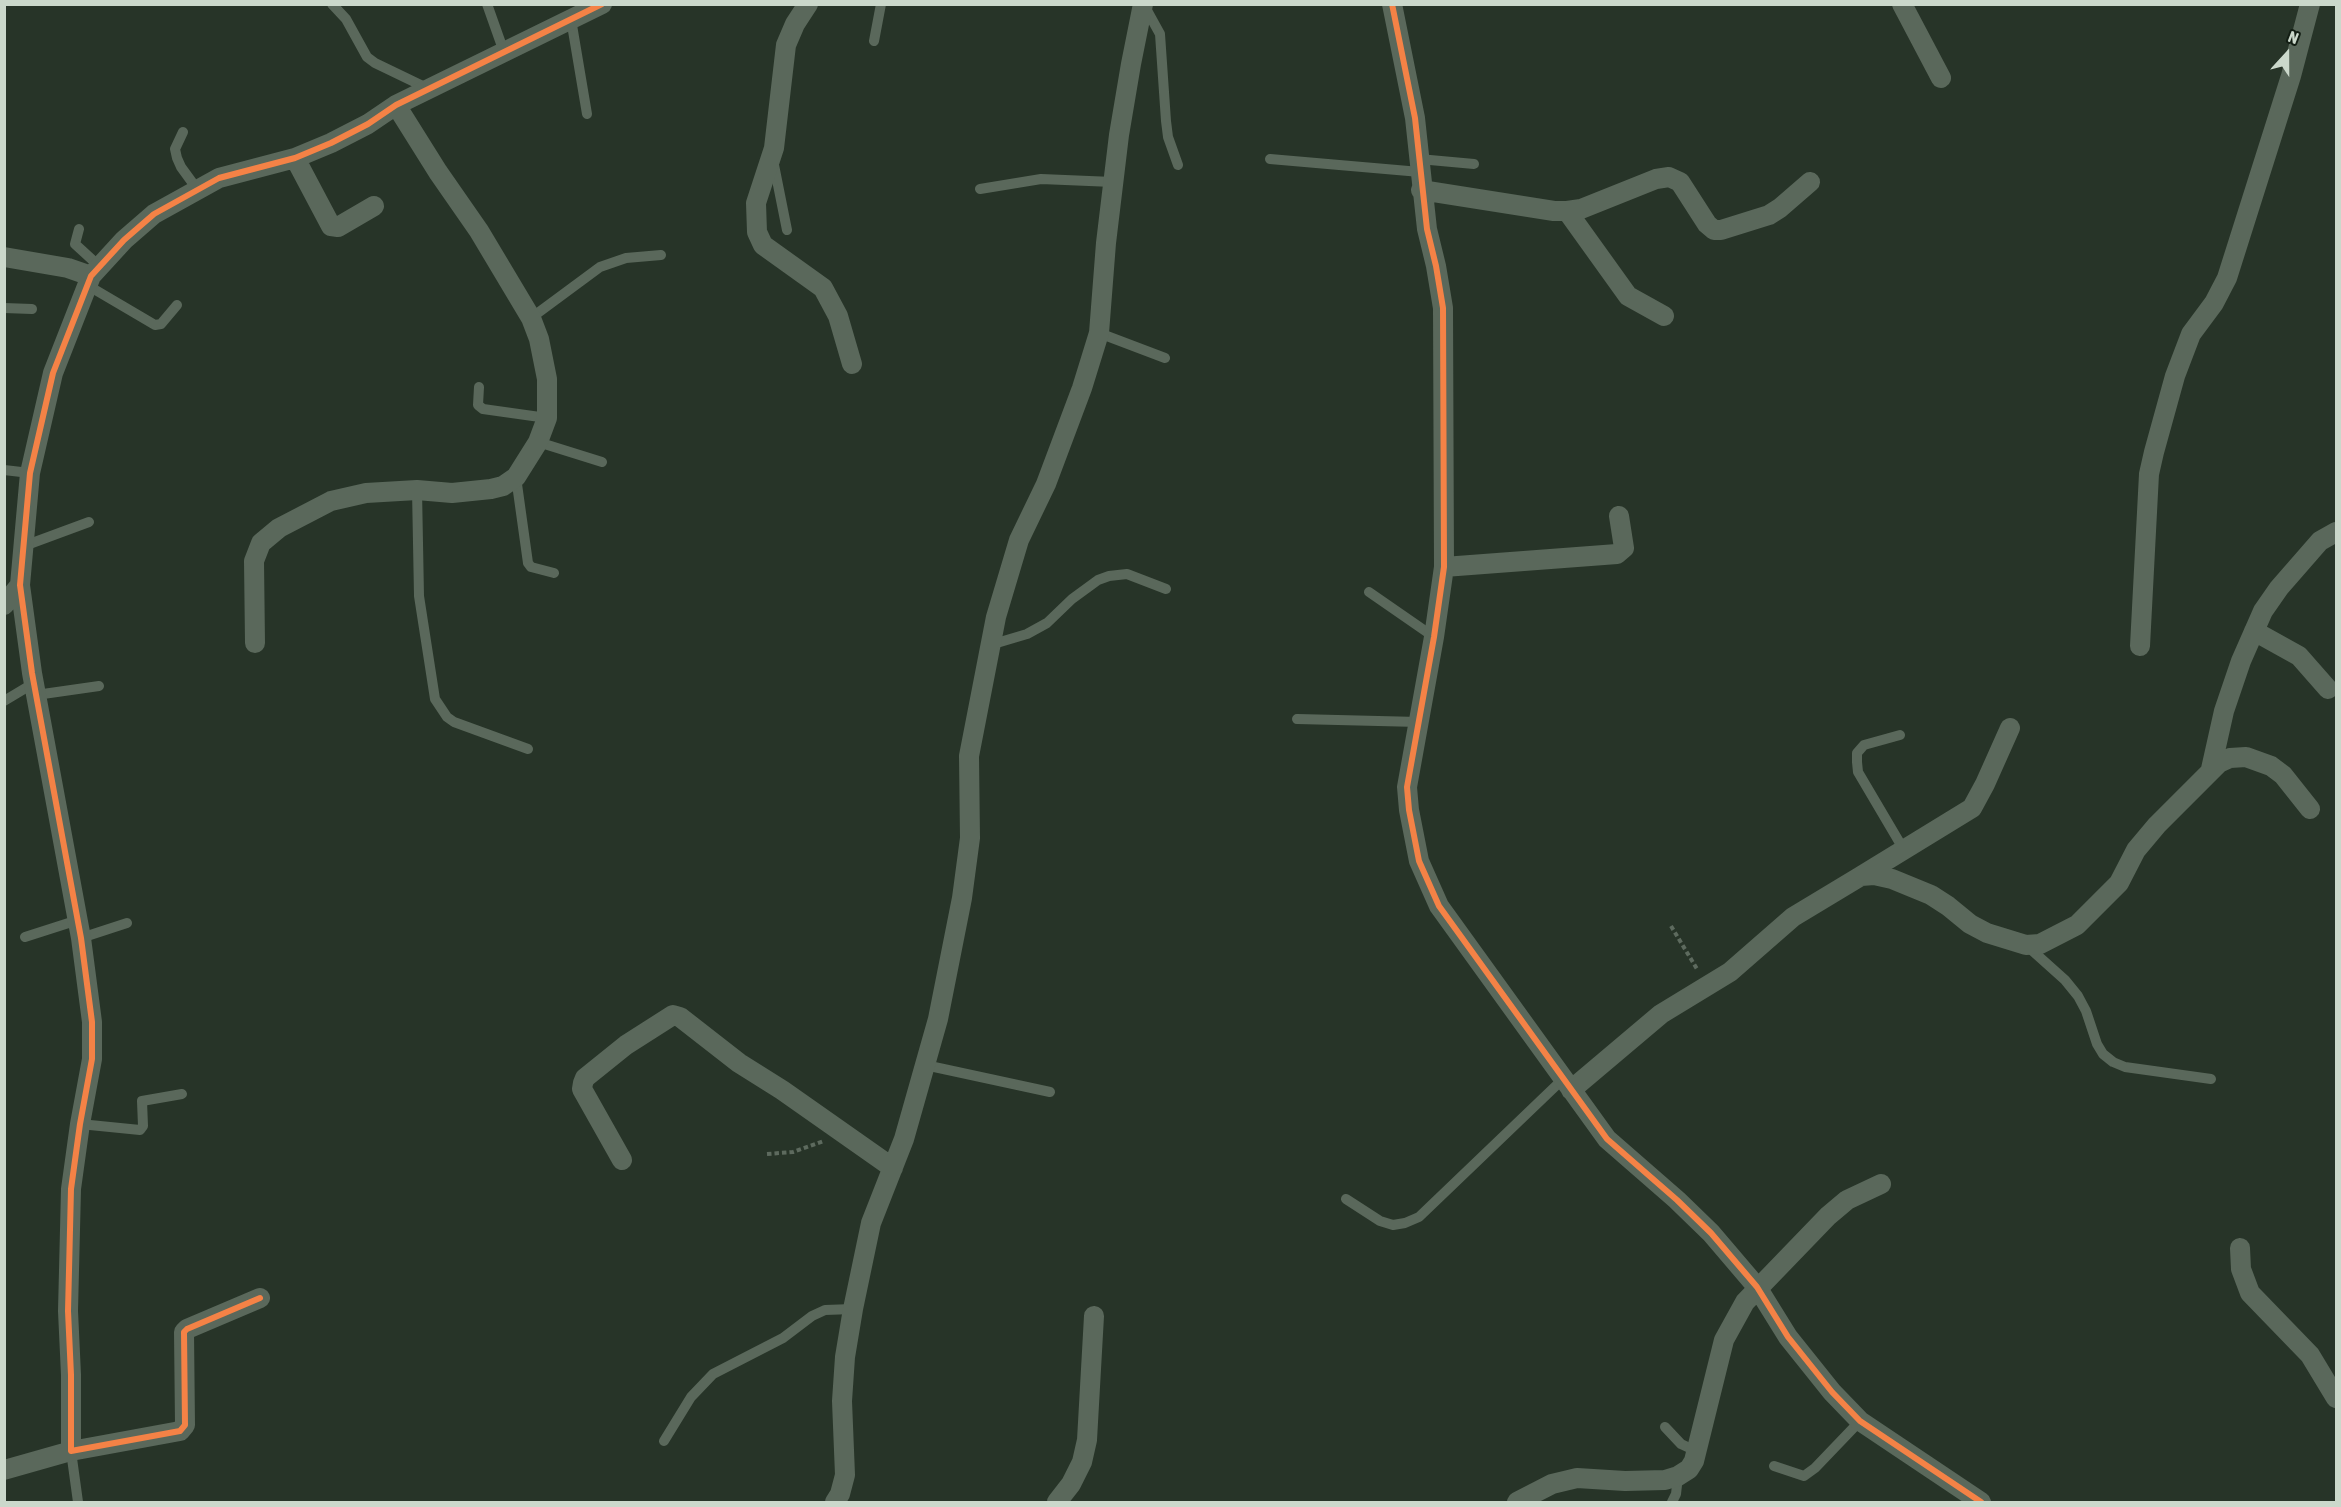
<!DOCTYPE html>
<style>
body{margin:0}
#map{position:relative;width:2341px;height:1507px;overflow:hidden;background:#273428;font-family:"Asap Condensed",sans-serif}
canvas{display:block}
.frame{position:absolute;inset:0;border:6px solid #cbd8cb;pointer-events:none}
.north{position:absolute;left:2257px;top:24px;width:60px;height:60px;-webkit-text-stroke:4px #131e14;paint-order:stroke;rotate:21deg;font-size:16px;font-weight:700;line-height:24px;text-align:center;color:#cbd8cb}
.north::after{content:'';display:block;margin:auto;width:21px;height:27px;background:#cbd8cb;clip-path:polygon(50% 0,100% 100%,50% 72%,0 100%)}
</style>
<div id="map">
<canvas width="2341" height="1507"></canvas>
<div class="frame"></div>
<div class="north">N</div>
</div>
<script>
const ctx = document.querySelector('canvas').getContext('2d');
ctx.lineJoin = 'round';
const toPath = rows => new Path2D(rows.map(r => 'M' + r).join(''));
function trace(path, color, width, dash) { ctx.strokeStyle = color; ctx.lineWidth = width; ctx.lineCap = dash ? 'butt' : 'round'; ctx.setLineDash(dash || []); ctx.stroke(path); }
trace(toPath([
 [1671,926,1697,969],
 [767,1154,793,1152,824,1141]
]), '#5d6a5e', 4, [4.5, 3]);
trace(toPath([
 [332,4,346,19,367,57,375,63,429,89],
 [487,4,504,52],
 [1144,5,1160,34,1166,121,1168,137,1178,165],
 [571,19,587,114],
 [874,41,881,4],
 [183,132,175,149,177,158,181,167,197,189],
 [1270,159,1420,172],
 [1419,159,1474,164],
 [773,160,787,230],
 [980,189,1041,179,1113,182],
 [79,229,75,244,99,266],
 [87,285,155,325,161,324,177,305],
 [4,308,32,309],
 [531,318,600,267,626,258,661,255],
 [1099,333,1165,358],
 [479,387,478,405,483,409,547,418],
 [538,442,602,462],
 [4,470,30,473],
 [516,477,528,563,531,567,554,573],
 [417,490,419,596,435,699,447,717,454,722,528,749],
 [24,546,89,522],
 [1369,592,1434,637],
 [990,645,1027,634,1047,623,1072,599,1098,580,1109,576,1127,574,1166,589],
 [36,695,99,686],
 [4,701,34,683],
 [1297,719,1419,722],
 [1900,735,1864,745,1857,753,1857,762,1858,772,1904,850],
 [25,937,78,920],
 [81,938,127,923],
 [2026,945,2065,980,2078,996,2086,1011,2097,1044,2103,1054,2113,1062,2125,1067,2211,1079],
 [925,1065,1050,1092],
 [80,1124,140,1130,143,1126,142,1101,182,1094],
 [1346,1199,1380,1221,1393,1225,1405,1223,1419,1217,1563,1079],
 [1665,1427,1681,1444,1696,1451],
 [664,1441,691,1397,713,1374,783,1338,812,1316,825,1310,853,1309],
 [71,1451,78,1502],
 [1774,1466,1804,1476,1815,1468,1860,1421],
 [1672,1502,1676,1494,1678,1476]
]), '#5a685b', 10);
trace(toPath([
 [808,4,795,24,786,45,774,148,756,203,757,232,763,245,823,288,838,316,852,364],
 [1392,4,1415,118,1427,229,1436,266,1443,308,1444,567,1434,637,1407,787,1409,810,1419,861,1439,906,1607,1139,1677,1200,1711,1233,1757,1287,1788,1337,1832,1392,1860,1421,1981,1502],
 [1902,4,1941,78],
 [295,158,331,226,338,227,374,206],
 [1421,190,1554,211,1567,211,1581,209,1656,179,1669,177,1680,182,1707,224,1714,230,1721,230,1769,215,1780,208,1810,182],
 [1567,211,1628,296,1664,316],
 [4,257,68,268,91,276],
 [1444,567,1617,554,1624,548,1619,516],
 [4,605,20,585],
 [2254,631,2299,656,2328,689],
 [255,643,254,561,261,543,279,528,331,501,366,493,417,490,452,493,491,489,503,486,516,477,538,442,547,418,547,379,539,339,531,318,479,231,438,172,396,105],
 [2140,646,2149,474,2154,452,2175,376,2191,334,2214,303,2227,278,2291,76,2310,4],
 [2211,769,2224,711,2241,661,2263,611,2279,588,2320,541,2336,532],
 [1861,876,1972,808,1985,784,2010,728],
 [1571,1090,1661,1014,1730,972,1793,917,1861,876,1874,875,1892,879,1931,895,1948,906,1970,924,1987,933,2026,945,2040,944,2077,925,2119,883,2136,850,2157,825,2219,763,2230,758,2246,757,2271,766,2283,775,2310,809],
 [622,1160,582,1089,583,1083,585,1078,626,1045,673,1015,680,1017,739,1063,782,1090,893,1168],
 [2240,1248,2241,1269,2250,1293,2310,1355,2336,1398],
 [260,1298,187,1329,184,1332,185,1425,180,1431,71,1451,71,1375,68,1311,71,1189,80,1124,92,1059,92,1022,81,938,32,673,20,585,30,473,53,373,91,276,124,240,154,214,219,178,295,158,331,143,368,124,396,105,602,4],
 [4,1470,71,1451],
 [835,1502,840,1494,845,1475,842,1401,845,1357,853,1309,871,1223,904,1139,938,1019,962,898,970,838,969,756,996,617,1019,540,1046,484,1082,388,1099,333,1106,243,1119,135,1131,64,1143,4],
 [1057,1502,1071,1484,1082,1462,1087,1440,1094,1316],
 [1517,1502,1552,1484,1577,1478,1625,1481,1665,1480,1678,1476,1689,1469,1694,1461,1724,1340,1745,1302,1828,1216,1847,1200,1881,1184]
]), '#5a685b', 20);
trace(toPath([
 [1392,4,1415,118,1427,229,1436,266,1443,308,1444,567,1434,637,1407,787,1409,810,1419,861,1439,906,1607,1139,1677,1200,1711,1233,1757,1287,1788,1337,1832,1392,1860,1421,1981,1502],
 [260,1298,187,1329,184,1332,185,1425,180,1431,71,1451,71,1375,68,1311,71,1189,80,1124,92,1059,92,1022,81,938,32,673,20,585,30,473,53,373,91,276,124,240,154,214,219,178,295,158,331,143,368,124,396,105,602,4]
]), '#f48246', 6);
</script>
